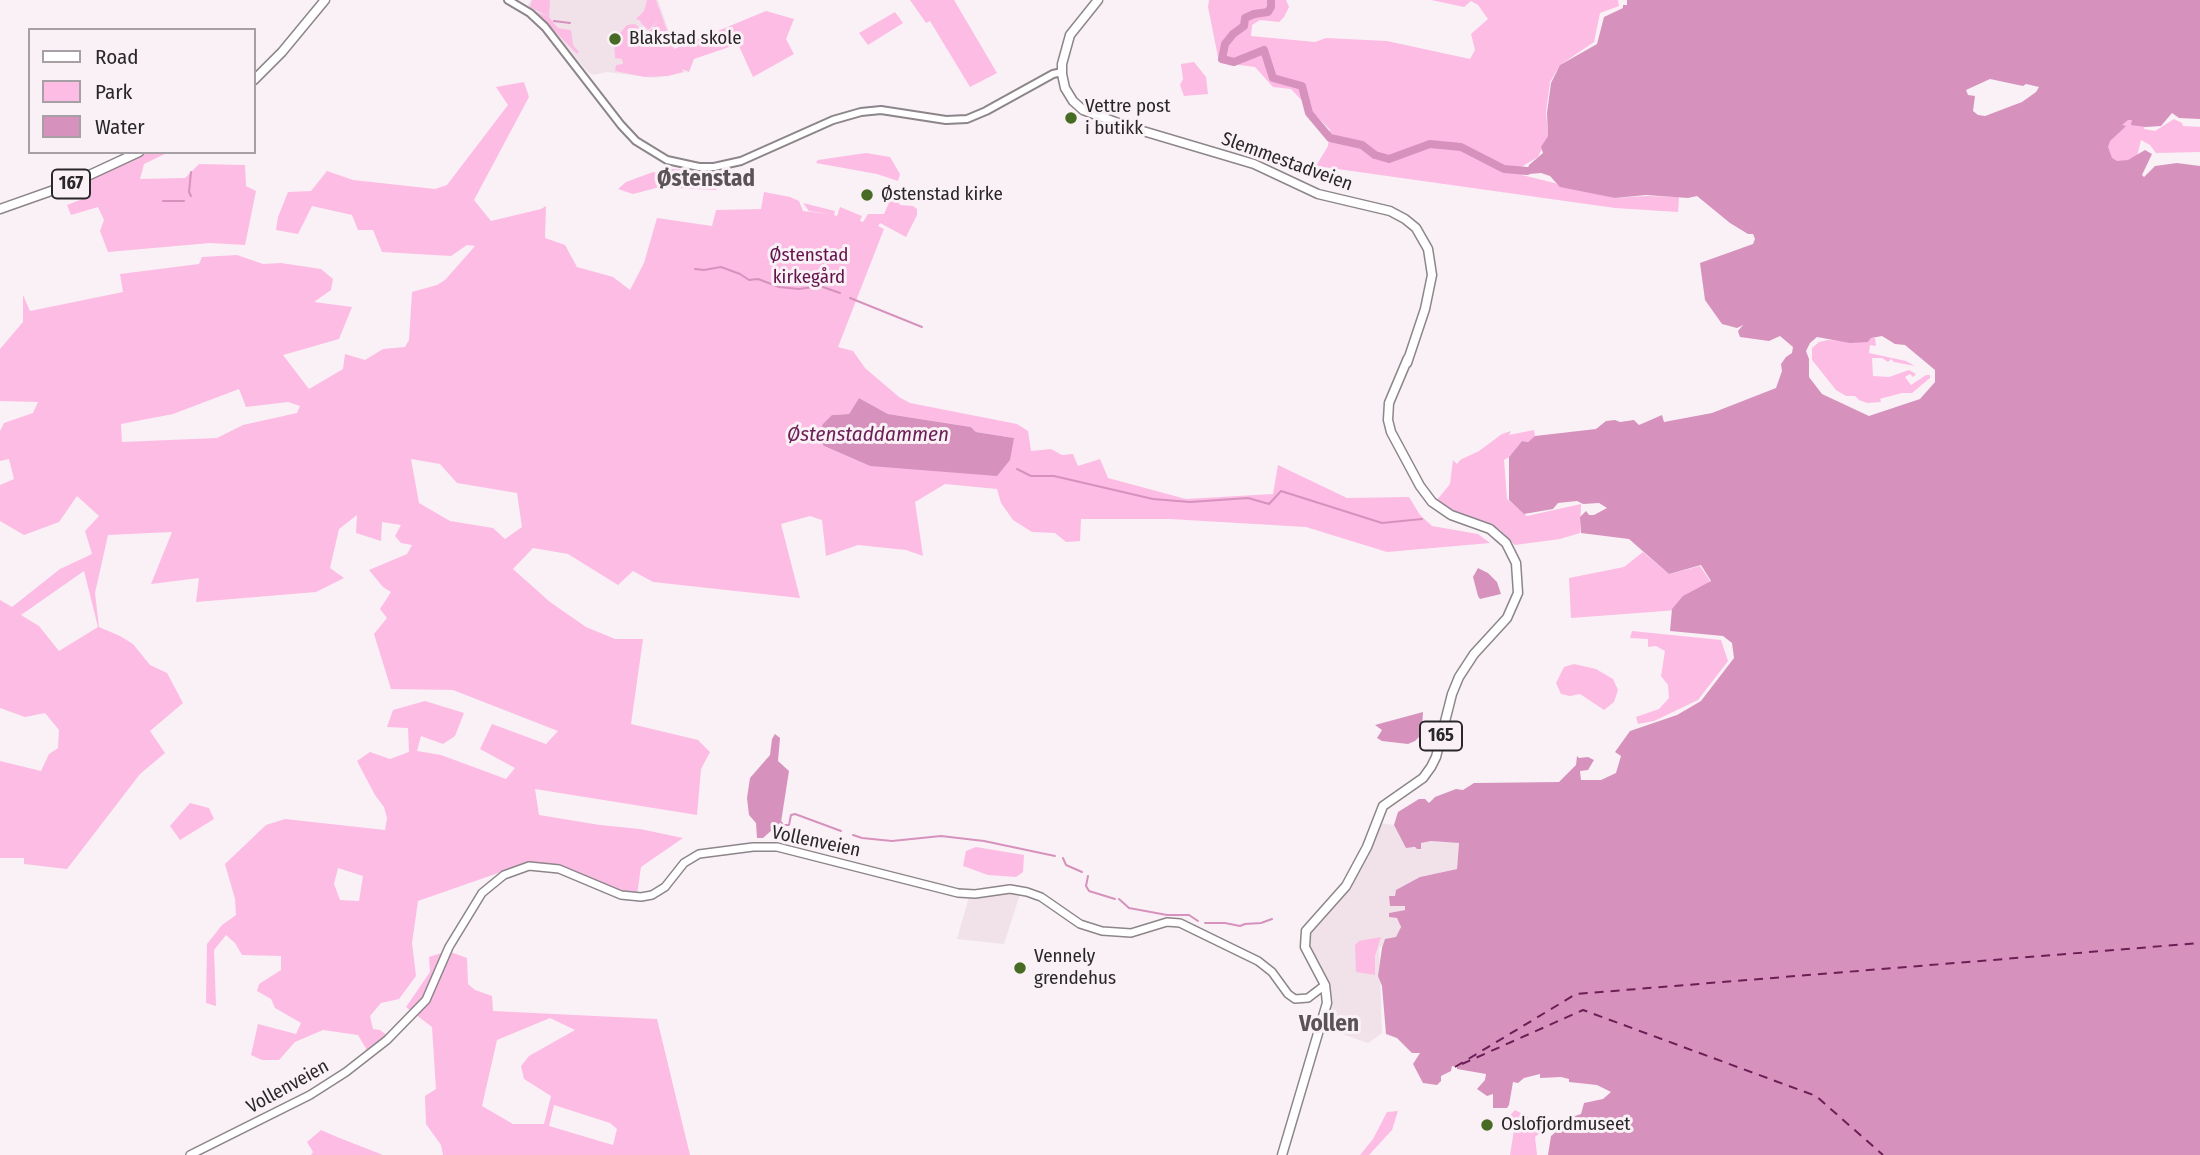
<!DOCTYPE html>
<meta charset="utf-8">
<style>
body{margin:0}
#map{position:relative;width:2200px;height:1155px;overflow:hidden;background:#f9f1f6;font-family:"Fira Sans Condensed",sans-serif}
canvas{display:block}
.legend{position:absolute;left:28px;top:28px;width:228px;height:126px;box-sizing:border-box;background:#f9f1f6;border:2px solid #a6a0a4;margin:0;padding:9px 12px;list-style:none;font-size:21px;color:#2a2729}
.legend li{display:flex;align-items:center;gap:14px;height:35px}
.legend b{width:35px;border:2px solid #a6a0a4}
</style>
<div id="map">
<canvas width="2200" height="1155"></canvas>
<ul class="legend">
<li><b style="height:9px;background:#fff"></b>Road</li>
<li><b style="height:19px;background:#fdbce4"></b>Park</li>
<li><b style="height:19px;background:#d692bd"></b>Water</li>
</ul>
</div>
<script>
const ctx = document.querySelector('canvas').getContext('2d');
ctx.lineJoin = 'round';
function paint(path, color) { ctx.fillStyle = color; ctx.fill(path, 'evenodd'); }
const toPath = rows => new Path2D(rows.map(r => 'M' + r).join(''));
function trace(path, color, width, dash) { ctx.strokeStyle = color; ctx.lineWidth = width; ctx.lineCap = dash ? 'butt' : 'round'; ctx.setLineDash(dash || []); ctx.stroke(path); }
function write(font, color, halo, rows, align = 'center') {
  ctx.font = font + ' "Fira Sans Condensed",sans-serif'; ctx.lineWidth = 6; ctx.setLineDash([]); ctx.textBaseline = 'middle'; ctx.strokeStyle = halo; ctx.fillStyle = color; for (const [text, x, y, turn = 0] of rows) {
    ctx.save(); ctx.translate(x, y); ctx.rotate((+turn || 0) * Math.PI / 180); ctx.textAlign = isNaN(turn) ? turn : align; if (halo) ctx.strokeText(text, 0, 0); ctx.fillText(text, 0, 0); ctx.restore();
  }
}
paint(toPath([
 [531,0,658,0,682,69,687,72,654,78,607,72,593,75,587,71,551,28,530,10,528,4],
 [1379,823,1394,825,1407,848,1421,848,1420,843,1431,841,1459,842,1457,869,1420,877,1405,910,1389,913,1397,917,1400,921,1400,943,1379,947,1382,1033,1368,1043,1322,1027,1330,1002,1308,946,1308,934,1314,924,1346,892],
 [1016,893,1020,894,1004,944,957,939,969,897]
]), '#f1e2ea');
paint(toPath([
 [532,0,550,0,549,17,558,28,571,30,573,45,579,52,577,54,536,12,548,16,530,7],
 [647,0,656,0,674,49,766,11,794,19,786,39,794,54,753,77,738,44,694,59,689,72,682,69,683,72,668,76,645,77,615,71,616,65,623,64,622,59,615,58,614,40,627,25,635,24,640,28,645,38,656,41,663,31,654,39,648,33,658,21,648,30,640,22,641,21,636,19,644,11],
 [910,0,954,0,997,73,970,87,930,21,926,23],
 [1209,0,1286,0,1289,7,1284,17,1279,22,1260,20,1252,25,1251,36,1315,42,1326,38,1387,41,1470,59,1475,50,1471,34,1488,19,1478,5,1471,1,1464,7,1431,0,1618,0,1619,6,1600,13,1594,42,1560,65,1550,82,1546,112,1548,136,1538,157,1523,166,1522,175,1615,198,1646,196,1679,197,1678,212,1615,208,1316,166,1328,146,1330,130,1291,89,1273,87,1255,67,1225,63,1218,57,1208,7],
 [895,12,903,23,868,45,859,33],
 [1194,62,1206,77,1208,94,1184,96,1180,85,1183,79,1181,64],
 [524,82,529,97,474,200,491,221,541,209,546,206,545,238,565,245,577,267,613,277,630,290,644,263,657,218,712,226,716,210,761,209,764,192,790,197,799,201,803,211,830,214,809,211,803,203,835,211,834,215,837,216,840,207,862,216,860,221,863,222,868,214,884,214,896,187,898,188,896,199,900,205,913,206,917,209,917,215,906,237,880,223,878,226,884,229,838,347,853,351,865,368,899,397,910,403,1017,424,1028,431,1031,451,1051,449,1062,455,1073,454,1078,466,1100,459,1108,478,1186,499,1273,494,1278,465,1347,498,1409,497,1420,515,1432,526,1478,534,1490,543,1387,552,1306,527,1170,519,1081,519,1080,541,1066,542,1055,533,1032,532,1013,520,1001,503,997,489,945,484,915,502,923,556,906,550,858,545,826,556,822,520,810,516,781,524,800,598,653,582,633,571,618,585,568,554,533,548,513,569,550,602,586,627,615,639,643,639,631,724,698,740,710,752,701,769,697,815,535,789,539,815,600,825,640,829,683,838,641,867,637,895,622,892,549,863,521,865,418,901,412,943,416,976,399,999,381,1003,370,1016,373,1029,380,1030,388,1036,368,1052,358,1035,323,1030,295,1042,279,1060,262,1060,251,1055,258,1024,296,1034,301,1023,275,1008,271,999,257,991,259,984,281,970,281,956,242,955,235,943,226,935,214,950,216,1006,206,1003,207,944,222,925,236,915,235,899,225,864,266,825,285,819,385,830,387,818,384,807,375,795,357,761,370,752,390,759,409,752,408,728,387,727,393,710,425,701,464,713,455,736,443,744,421,736,417,751,441,755,506,779,515,768,480,749,492,724,546,744,558,731,453,690,391,689,374,634,387,618,380,609,391,592,383,587,369,570,407,554,412,545,401,543,395,536,401,525,382,522,381,541,356,533,357,515,339,529,330,568,344,578,316,592,196,602,199,578,151,584,172,532,108,535,95,593,99,627,120,636,133,644,150,665,167,673,183,703,150,731,165,753,140,774,67,869,24,864,24,858,0,858,0,761,41,771,49,754,58,748,59,730,45,713,25,717,0,708,0,600,12,607,60,569,92,554,85,531,99,516,77,496,59,522,24,535,0,521,0,485,14,479,9,459,0,461,0,431,4,423,33,413,38,402,0,401,0,349,23,322,23,295,30,311,123,292,120,274,199,264,202,257,237,255,263,264,281,263,321,269,333,279,331,290,314,302,352,307,339,339,283,355,309,389,343,369,345,354,365,360,383,349,405,347,409,340,412,292,437,285,445,280,475,246,467,245,451,256,382,252,373,230,358,230,352,215,312,206,298,234,276,230,278,217,288,192,311,191,327,171,353,180,435,189,447,185,508,105,496,87],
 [239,389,246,407,288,402,300,406,297,413,243,425,217,438,122,442,121,424,173,414],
 [859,398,888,414,971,427,976,432,1014,438,870,466,824,446,832,415,849,414],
 [411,459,440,464,457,483,517,493,522,527,505,539,493,528,450,521,419,503],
 [84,571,98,627,59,651,39,626,21,615],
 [338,868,363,876,359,901,340,900,334,884],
 [2152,95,2144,129,2155,131,2174,119,2182,123,2183,126,2200,127,2200,152,2156,153,2150,145,2141,140,2131,182,2076,136],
 [145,152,169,152,144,164,140,179,185,178,199,164,245,165,246,186,256,191,245,245,210,243,108,252,100,231,104,220,98,207,71,215,67,205,90,196,84,179],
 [866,153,890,157,900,174,898,181,877,174,816,163,818,160],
 [669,169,713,170,720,181,716,190,660,187,633,194,618,189,626,182,653,172,663,175],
 [1871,338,1875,338,1876,346,1870,345,1869,353,1906,361,1915,366,1894,362,1891,359,1888,362,1882,358,1872,358,1873,376,1889,377,1909,370,1916,374,1913,377,1910,374,1905,377,1911,385,1926,375,1930,375,1930,378,1912,393,1902,393,1883,398,1880,399,1881,402,1867,403,1859,400,1855,396,1846,396,1836,390,1812,360,1812,348,1819,342,1828,340,1868,342],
 [1534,430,1535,436,1528,442,1522,441,1509,457,1504,460,1507,499,1527,516,1581,504,1580,533,1560,539,1515,545,1500,530,1486,522,1459,514,1437,500,1450,484,1453,460,1457,464,1460,460,1479,451,1502,434,1511,431,1509,435],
 [1643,552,1669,574,1700,566,1710,581,1678,610,1571,618,1569,578,1624,567],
 [1632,631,1721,640,1728,661,1698,700,1654,721,1638,724,1636,717,1659,709,1669,698,1668,685,1661,676,1665,651,1656,646,1648,647,1648,639,1630,638],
 [1574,664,1596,669,1613,679,1618,690,1614,702,1604,710,1580,694,1570,696,1561,694,1556,683,1564,667],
 [190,803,209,808,214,819,180,840,170,826],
 [976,847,1024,855,1023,872,1016,877,988,875,963,866,966,851],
 [1381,937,1375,956,1375,975,1356,972,1355,945,1359,941],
 [448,951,467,958,468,984,475,990,492,996,493,1011,657,1019,690,1155,443,1155,441,1145,426,1124,425,1096,436,1089,432,1027,406,1007,430,972,429,957],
 [550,1018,575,1030,529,1056,521,1066,524,1079,551,1096,544,1124,513,1124,482,1106,497,1040],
 [554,1105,610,1123,617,1129,613,1145,549,1126],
 [1515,1110,1547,1127,1535,1137,1537,1155,1510,1155,1514,1130,1505,1121],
 [1398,1111,1392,1130,1369,1155,1360,1155,1373,1139,1387,1112],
 [321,1130,337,1137,383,1155,311,1155,313,1152,307,1142]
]), '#fdbce4');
paint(toPath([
 [1627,0,2200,0,2200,119,2179,118,2172,113,2161,126,2146,127,2131,125,2132,120,2128,120,2122,125,2126,126,2123,129,2110,141,2108,147,2112,158,2117,161,2128,160,2145,150,2152,154,2142,175,2144,177,2155,166,2177,163,2200,166,2200,1155,1548,1155,1551,1136,1575,1116,1581,1114,1584,1103,1603,1099,1611,1092,1597,1085,1569,1082,1569,1079,1561,1077,1540,1078,1540,1074,1524,1078,1518,1083,1513,1082,1509,1105,1507,1108,1493,1108,1493,1094,1487,1096,1477,1089,1485,1080,1486,1074,1457,1069,1457,1067,1452,1066,1451,1071,1441,1076,1441,1081,1437,1085,1423,1083,1413,1064,1420,1053,1412,1053,1397,1038,1386,1034,1382,986,1378,976,1382,948,1385,939,1396,937,1401,927,1397,918,1389,917,1389,913,1405,910,1405,906,1390,906,1389,896,1395,896,1396,890,1420,877,1457,869,1459,843,1431,841,1421,843,1421,849,1417,849,1415,847,1406,848,1394,825,1398,812,1419,799,1425,799,1429,803,1435,797,1456,789,1463,790,1474,783,1559,782,1576,765,1577,756,1579,758,1588,757,1594,760,1588,770,1580,771,1581,780,1601,780,1616,773,1621,756,1615,752,1630,731,1677,715,1701,701,1734,658,1732,643,1723,636,1670,631,1672,609,1683,596,1711,581,1701,565,1669,574,1629,539,1581,533,1580,517,1586,511,1589,515,1594,515,1607,508,1599,503,1583,504,1577,501,1558,503,1553,509,1524,514,1509,500,1509,457,1522,441,1528,442,1535,436,1596,429,1606,421,1615,420,1620,422,1634,420,1639,425,1662,415,1664,422,1712,413,1776,388,1782,371,1781,364,1786,357,1792,353,1793,347,1780,336,1769,341,1740,337,1738,331,1743,325,1737,328,1722,324,1705,300,1700,263,1753,244,1755,239,1753,234,1748,234,1730,223,1697,196,1688,198,1646,195,1615,198,1560,187,1550,176,1541,173,1529,174,1527,171,1529,165,1543,153,1541,147,1548,136,1547,113,1551,83,1560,65,1597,44,1604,17,1623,8,1623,5,1627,5],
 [1990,79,2023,86,2026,84,2039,87,2036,92,2022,102,1985,116,1978,115,1973,111,1975,96,1968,95,1966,90],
 [1882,336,1895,344,1905,345,1935,370,1935,382,1920,399,1869,416,1822,394,1809,377,1809,359,1806,351,1810,343,1817,337,1850,343,1868,342,1871,338],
 [859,398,888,414,971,427,976,432,1014,438,1010,460,997,476,870,466,824,446,818,436,823,424,832,415,849,414],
 [1478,568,1488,573,1497,582,1501,594,1480,599,1478,596,1473,577],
 [1423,712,1422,727,1419,737,1415,741,1408,744,1382,741,1377,738,1382,730,1375,725],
 [775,734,780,738,778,761,789,771,781,822,763,838,757,838,756,823,749,815,747,798,750,778,770,755,772,739]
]), '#d692bd');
trace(toPath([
 [554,21,570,23],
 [191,196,189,192,191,172],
 [163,201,184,201],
 [695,269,704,270,721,267,740,274,749,280,758,279,779,287,799,289,820,286,840,293],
 [850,298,922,327],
 [1017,469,1031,476,1054,476,1153,499,1190,502,1248,498,1269,504,1281,491,1382,523,1422,519],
 [781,822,783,825,789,825,791,815,795,814,841,831],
 [853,835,862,838,892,841,941,836,984,841,1055,856],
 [1063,858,1066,865,1082,872],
 [1088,876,1086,886,1089,891,1115,899],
 [1119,899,1129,908,1167,915,1189,915,1198,921],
 [1205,923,1225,923,1240,926,1245,924,1261,923,1272,919]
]), '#d692bd', 2);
trace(toPath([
 [1271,0,1271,7,1268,12,1254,14,1245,18,1244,26,1233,34,1225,44,1222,59,1234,62,1264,50,1273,78,1302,86,1309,113,1330,138,1362,145,1375,155,1389,159,1430,144,1461,147,1504,169,1527,171]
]), '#d692bd', 8);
trace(toPath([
 [1462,1064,1583,1010,1816,1096,1883,1155],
 [1455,1067,1576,994,2200,943]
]), '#6d1e56', 2, [9, 7]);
const tertiary = toPath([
 [508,0,530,13,545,27,621,125,636,141,667,160,699,167,714,167,741,161,833,120,861,112,881,110,946,120,967,119,986,111,1053,74,1062,72]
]);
const secondary = toPath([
 [190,1155,310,1095,346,1072,387,1040,426,1000,449,947,482,893,504,875,529,866,559,869,621,895,641,897,652,895,665,887,684,863,699,854,753,847,777,847,958,893,975,894,1010,889,1027,892,1041,897,1080,924,1102,931,1131,933,1167,922,1180,923,1258,961,1272,972,1288,994,1295,999,1308,998,1325,985]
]);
const primary = toPath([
 [1098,0,1070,35,1062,64,1062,74,1065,88,1073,101,1083,110,1126,126,1254,164,1318,194,1390,211,1405,219,1416,228,1428,249,1432,275,1425,309,1407,363],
 [254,80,282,52,325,0],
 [0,209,68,185,139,152],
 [1282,1155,1327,1003,1325,985,1305,947,1306,931,1346,886,1367,847,1383,806,1423,778,1431,767,1436,757,1452,694,1459,677,1474,654,1507,618,1518,593,1516,563,1506,543,1490,529,1451,515,1432,502,1420,486,1391,432,1388,420,1389,403,1408,358]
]);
trace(tertiary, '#8c8589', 10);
trace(secondary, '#8c8589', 10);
trace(primary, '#8c8589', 11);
trace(tertiary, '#fff', 6);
trace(secondary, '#fff', 7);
trace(primary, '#fff', 8);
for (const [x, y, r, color] of [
 [615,39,7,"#476b24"],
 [1071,118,7,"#476b24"],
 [867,195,7,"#476b24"],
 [1020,968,7,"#476b24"],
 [1487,1125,7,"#476b24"]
]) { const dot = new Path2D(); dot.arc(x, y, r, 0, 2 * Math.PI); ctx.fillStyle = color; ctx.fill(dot); trace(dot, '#f9f1f6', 2.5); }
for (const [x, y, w] of [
 [71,184,38],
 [1441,736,42]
]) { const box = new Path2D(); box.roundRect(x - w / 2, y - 14.5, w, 29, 5); ctx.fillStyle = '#f9f1f6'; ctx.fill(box); trace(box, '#2a2729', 2); }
write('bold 18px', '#2a2729', null, [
 ["167",71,184],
 ["165",1441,736]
]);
write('19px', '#2a2729', '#f9f1f6', [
 ["Blakstad skole",629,39],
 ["Vettre post",1085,107],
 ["i butikk",1085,129],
 ["Østenstad kirke",881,195],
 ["Vennely",1034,957],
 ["grendehus",1034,979],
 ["Oslofjordmuseet",1501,1125]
], 'left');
write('19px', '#2a2729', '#f9f1f6', [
 ["Slemmestadveien",1287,162,20],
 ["Vollenveien",816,842,12],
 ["Vollenveien",288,1087,-29]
]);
write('19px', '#64144d', '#f9f1f6', [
 ["Østenstad",809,256],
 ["kirkegård",809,278]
]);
write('italic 21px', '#6d1e56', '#f9f1f6', [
 ["Østenstaddammen",868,435]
]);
write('bold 23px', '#595357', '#f9f1f6', [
 ["Østenstad",706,180],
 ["Vollen",1329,1025]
]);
</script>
